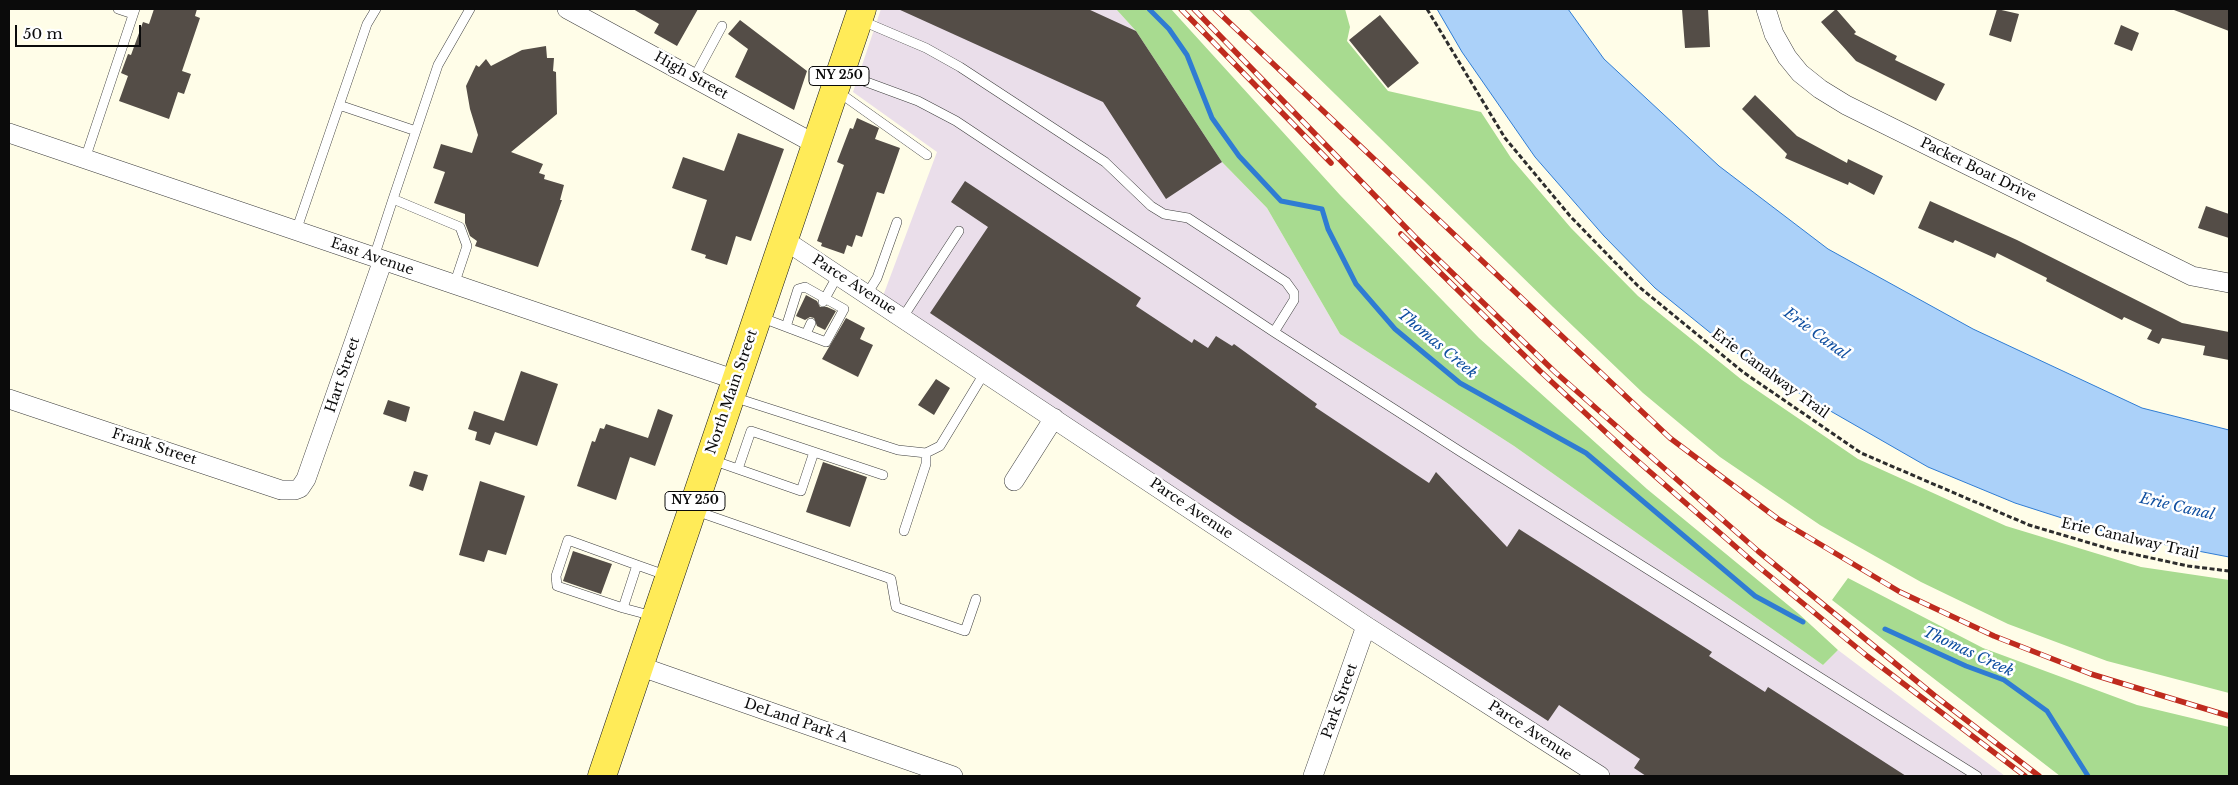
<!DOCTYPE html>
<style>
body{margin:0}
#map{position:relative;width:2238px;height:785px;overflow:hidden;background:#fffde8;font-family:"Libre Baskerville",serif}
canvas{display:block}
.frame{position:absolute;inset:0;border:10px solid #0b0b0b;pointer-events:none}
.scale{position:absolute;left:15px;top:25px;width:126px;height:22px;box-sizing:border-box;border:2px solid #0b0b0b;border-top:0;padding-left:6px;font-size:15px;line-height:18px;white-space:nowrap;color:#0b0b0b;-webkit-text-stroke:4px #fff;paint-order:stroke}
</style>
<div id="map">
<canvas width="2238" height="785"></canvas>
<div class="frame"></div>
<div class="scale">50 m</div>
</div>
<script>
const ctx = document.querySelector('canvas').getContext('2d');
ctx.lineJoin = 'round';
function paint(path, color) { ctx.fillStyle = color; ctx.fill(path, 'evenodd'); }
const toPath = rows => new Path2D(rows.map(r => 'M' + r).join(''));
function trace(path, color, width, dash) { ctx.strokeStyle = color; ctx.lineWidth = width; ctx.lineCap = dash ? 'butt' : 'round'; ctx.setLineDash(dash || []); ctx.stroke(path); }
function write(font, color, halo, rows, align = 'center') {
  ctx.font = font + ' "Libre Baskerville",serif'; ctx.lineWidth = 5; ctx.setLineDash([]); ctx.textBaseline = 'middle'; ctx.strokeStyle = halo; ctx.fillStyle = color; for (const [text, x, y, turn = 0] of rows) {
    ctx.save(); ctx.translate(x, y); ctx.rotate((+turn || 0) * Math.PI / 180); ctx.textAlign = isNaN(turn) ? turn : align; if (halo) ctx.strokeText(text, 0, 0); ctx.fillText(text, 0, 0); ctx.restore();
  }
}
paint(toPath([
 [881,9,1116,9,1136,31,1222,162,1267,208,1340,334,1514,446,1823,665,1838,650,2005,776,1612,776,883,296,937,152,853,92]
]), '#eadeea');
paint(toPath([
 [1116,9,1171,9,1340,195,1479,338,1647,489,1799,614,1838,650,1823,665,1514,446,1340,334,1267,208,1222,162,1136,31],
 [1248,9,1345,9,1350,27,1347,41,1388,91,1481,112,1511,158,1571,228,1638,296,1742,380,1858,459,2006,526,2141,567,2229,580,2229,693,2107,661,2008,624,1921,582,1820,525,1720,457,1643,393,1553,307],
 [1848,578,1983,648,2137,705,2229,727,2229,776,2060,776,1832,600]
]), '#a8db90');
const water = toPath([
 [1437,9,1568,9,1604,59,1719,166,1828,249,1973,329,2142,408,2229,430,2229,557,2115,535,2015,503,1928,467,1766,374,1723,343,1655,288,1604,236,1535,157,1462,52,1437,9]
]);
paint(water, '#abd1f9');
trace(water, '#2f7cd3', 1);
trace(toPath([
 [1149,9,1169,29,1187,55,1212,118,1239,156,1281,201,1322,209,1328,229,1356,284,1395,329,1460,383,1586,453,1755,596,1803,622],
 [1885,629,1966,666,2004,680,2047,711,2088,776]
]), '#2f7cd3', 5);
paint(toPath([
 [154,9,197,9,195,16,200,18,182,71,191,74,184,94,178,92,169,119,119,101,128,76,121,73,128,54,131,55,143,22,149,24],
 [633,9,698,9,677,46,654,33,659,24],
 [898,9,1088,9,1136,31,1222,162,1166,199,1103,102],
 [1682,9,1708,9,1710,47,1685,48],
 [1836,9,1856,32,1854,34,1897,56,1895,60,1945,84,1936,101,1856,61,1821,22],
 [1997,9,2019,14,2011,42,1989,35],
 [2174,9,2229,9,2229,31,2174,10],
 [1380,15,1419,63,1388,88,1349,40],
 [740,20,807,71,794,110,735,77,748,49,728,34],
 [2121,25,2139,33,2132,51,2114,44],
 [546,46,547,58,554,58,553,71,556,72,557,114,511,152,543,164,539,173,545,175,544,179,564,185,560,200,562,200,538,267,475,246,477,241,470,236,465,223,465,214,434,203,445,172,433,168,441,144,472,153,478,135,470,109,466,86,476,65,479,67,486,59,491,66,522,50],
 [1755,95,1797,136,1847,163,1848,159,1883,176,1874,195,1849,182,1848,185,1785,158,1787,154,1742,109],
 [857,118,879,128,875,139,900,148,884,194,877,192,862,237,856,235,852,247,847,245,844,254,821,246,822,243,817,241,844,165,837,162,850,128,853,129],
 [738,133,784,149,751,241,736,236,727,265,705,258,706,255,691,250,707,200,672,188,683,157,724,171],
 [965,181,1141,298,1136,306,1192,343,1194,339,1208,348,1216,336,1232,346,1234,344,1317,404,1315,407,1429,483,1436,472,1507,547,1519,529,1712,652,1709,656,1765,692,1768,687,1906,776,1646,776,1634,768,1640,759,1559,705,1548,721,1239,520,930,313,988,227,951,202],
 [1930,201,2017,240,2182,323,2229,332,2229,360,2203,355,2205,346,2162,338,2159,344,2147,339,2152,330,2124,317,2122,320,2046,281,2047,278,1997,253,1995,258,1955,240,1953,243,1918,228],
 [2206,206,2229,214,2229,238,2198,228],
 [806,295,817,301,820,307,827,307,836,311,825,330,817,326,814,318,810,317,805,320,796,316],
 [846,318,865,328,860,339,873,345,858,377,822,359],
 [521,371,558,384,537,446,495,432,490,445,475,440,477,432,468,429,474,411,504,421],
 [936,379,950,388,934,415,918,405],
 [388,400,410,407,406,422,383,414],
 [658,409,673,415,655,466,630,457,616,500,577,486,592,441,595,442,600,428,604,429,606,424,648,438],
 [823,462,867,477,850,527,806,512],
 [414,471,428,475,423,491,409,486],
 [480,481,525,496,506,555,488,550,484,562,459,555],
 [573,551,612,564,601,594,563,581]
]), '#544d47');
const lane = toPath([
 [118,9,133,14],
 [860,20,926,48,960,67,1105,162,1151,206,1164,214,1188,218,1286,282,1294,293,1294,300,1274,332],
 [842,73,918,101,956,121,1274,332,1461,452,1977,776],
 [694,78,722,26],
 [837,91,927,155],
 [339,105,416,131],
 [85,159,135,9],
 [393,199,438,65,470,9],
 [296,231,367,24,376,9],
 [374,257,393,199,460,227,467,246,454,285],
 [867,294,877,278,897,222],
 [823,302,838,275],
 [760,317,826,342,844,309,805,287,798,289,786,327],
 [903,317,959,231],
 [806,334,811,323],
 [733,397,898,450,926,453,940,446,985,372],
 [814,452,883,475],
 [712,460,801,491,814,452,751,431,738,469],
 [696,511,891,579,896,607,965,631,976,599],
 [904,531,926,464,926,453],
 [623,608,557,586,556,576,568,540,637,565],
 [653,616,623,608,637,565,668,576]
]);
const street = toPath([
 [567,9,815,144],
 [1766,9,1774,34,1787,57,1800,73,1820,89,1846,105,2192,276,2229,283],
 [9,133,736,380],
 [783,239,1366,626,1600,776],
 [9,399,281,490,295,490,300,488,306,479,383,260],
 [1014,481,1054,418],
 [639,666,953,776],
 [1313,776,1366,626]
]);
const primary = toPath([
 [602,776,862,9]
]);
trace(lane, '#3e3e3e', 10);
trace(street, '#3e3e3e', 20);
trace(primary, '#1c1c1c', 29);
trace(toPath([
 [1427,9,1505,138,1570,216,1638,286,1743,372,1861,453,2029,525,2110,549,2188,566,2229,571]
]), '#2d2d2d', 3, [5, 2.5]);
trace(lane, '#fff', 9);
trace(street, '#fff', 19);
trace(primary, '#ffeb58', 28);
const rail = toPath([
 [1181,9,1331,163],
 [1194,9,1414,236,1555,372,1758,551,1935,696,2039,776],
 [1215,9,1670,438,1778,519,1900,592,1994,636,2091,674,2229,716],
 [1401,234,1540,371,1625,450,1760,568,1867,656,2025,776]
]);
trace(rail, '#bf2b1e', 5.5);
trace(rail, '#fff', 4, [11]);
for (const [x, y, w] of [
 [839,76,60],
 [695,501,60]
]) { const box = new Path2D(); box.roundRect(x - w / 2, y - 9.5, w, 19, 4); ctx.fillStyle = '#fff'; ctx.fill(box); trace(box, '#0b0b0b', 1); }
write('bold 12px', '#0b0b0b', null, [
 ["NY 250",839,76],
 ["NY 250",695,501]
]);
write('14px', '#0b0b0b', '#fff', [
 ["High Street",691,76,29],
 ["Packet Boat Drive",1978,170,26],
 ["East Avenue",372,257,19],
 ["Parce Avenue",854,285,33],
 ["Erie Canalway Trail",1770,374,36],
 ["Hart Street",343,375,-71],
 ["North Main Street",732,392,-71],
 ["Frank Street",154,447,18],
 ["Parce Avenue",1191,509,34],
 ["Erie Canalway Trail",2130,539,13],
 ["Park Street",1340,701,-70],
 ["DeLand Park A",796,721,19],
 ["Parce Avenue",1530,731,33]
]);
write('italic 15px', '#104fa0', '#fff', [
 ["Erie Canal",1816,334,36],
 ["Thomas Creek",1437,344,40],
 ["Erie Canal",2177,507,13],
 ["Thomas Creek",1968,652,25]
]);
</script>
